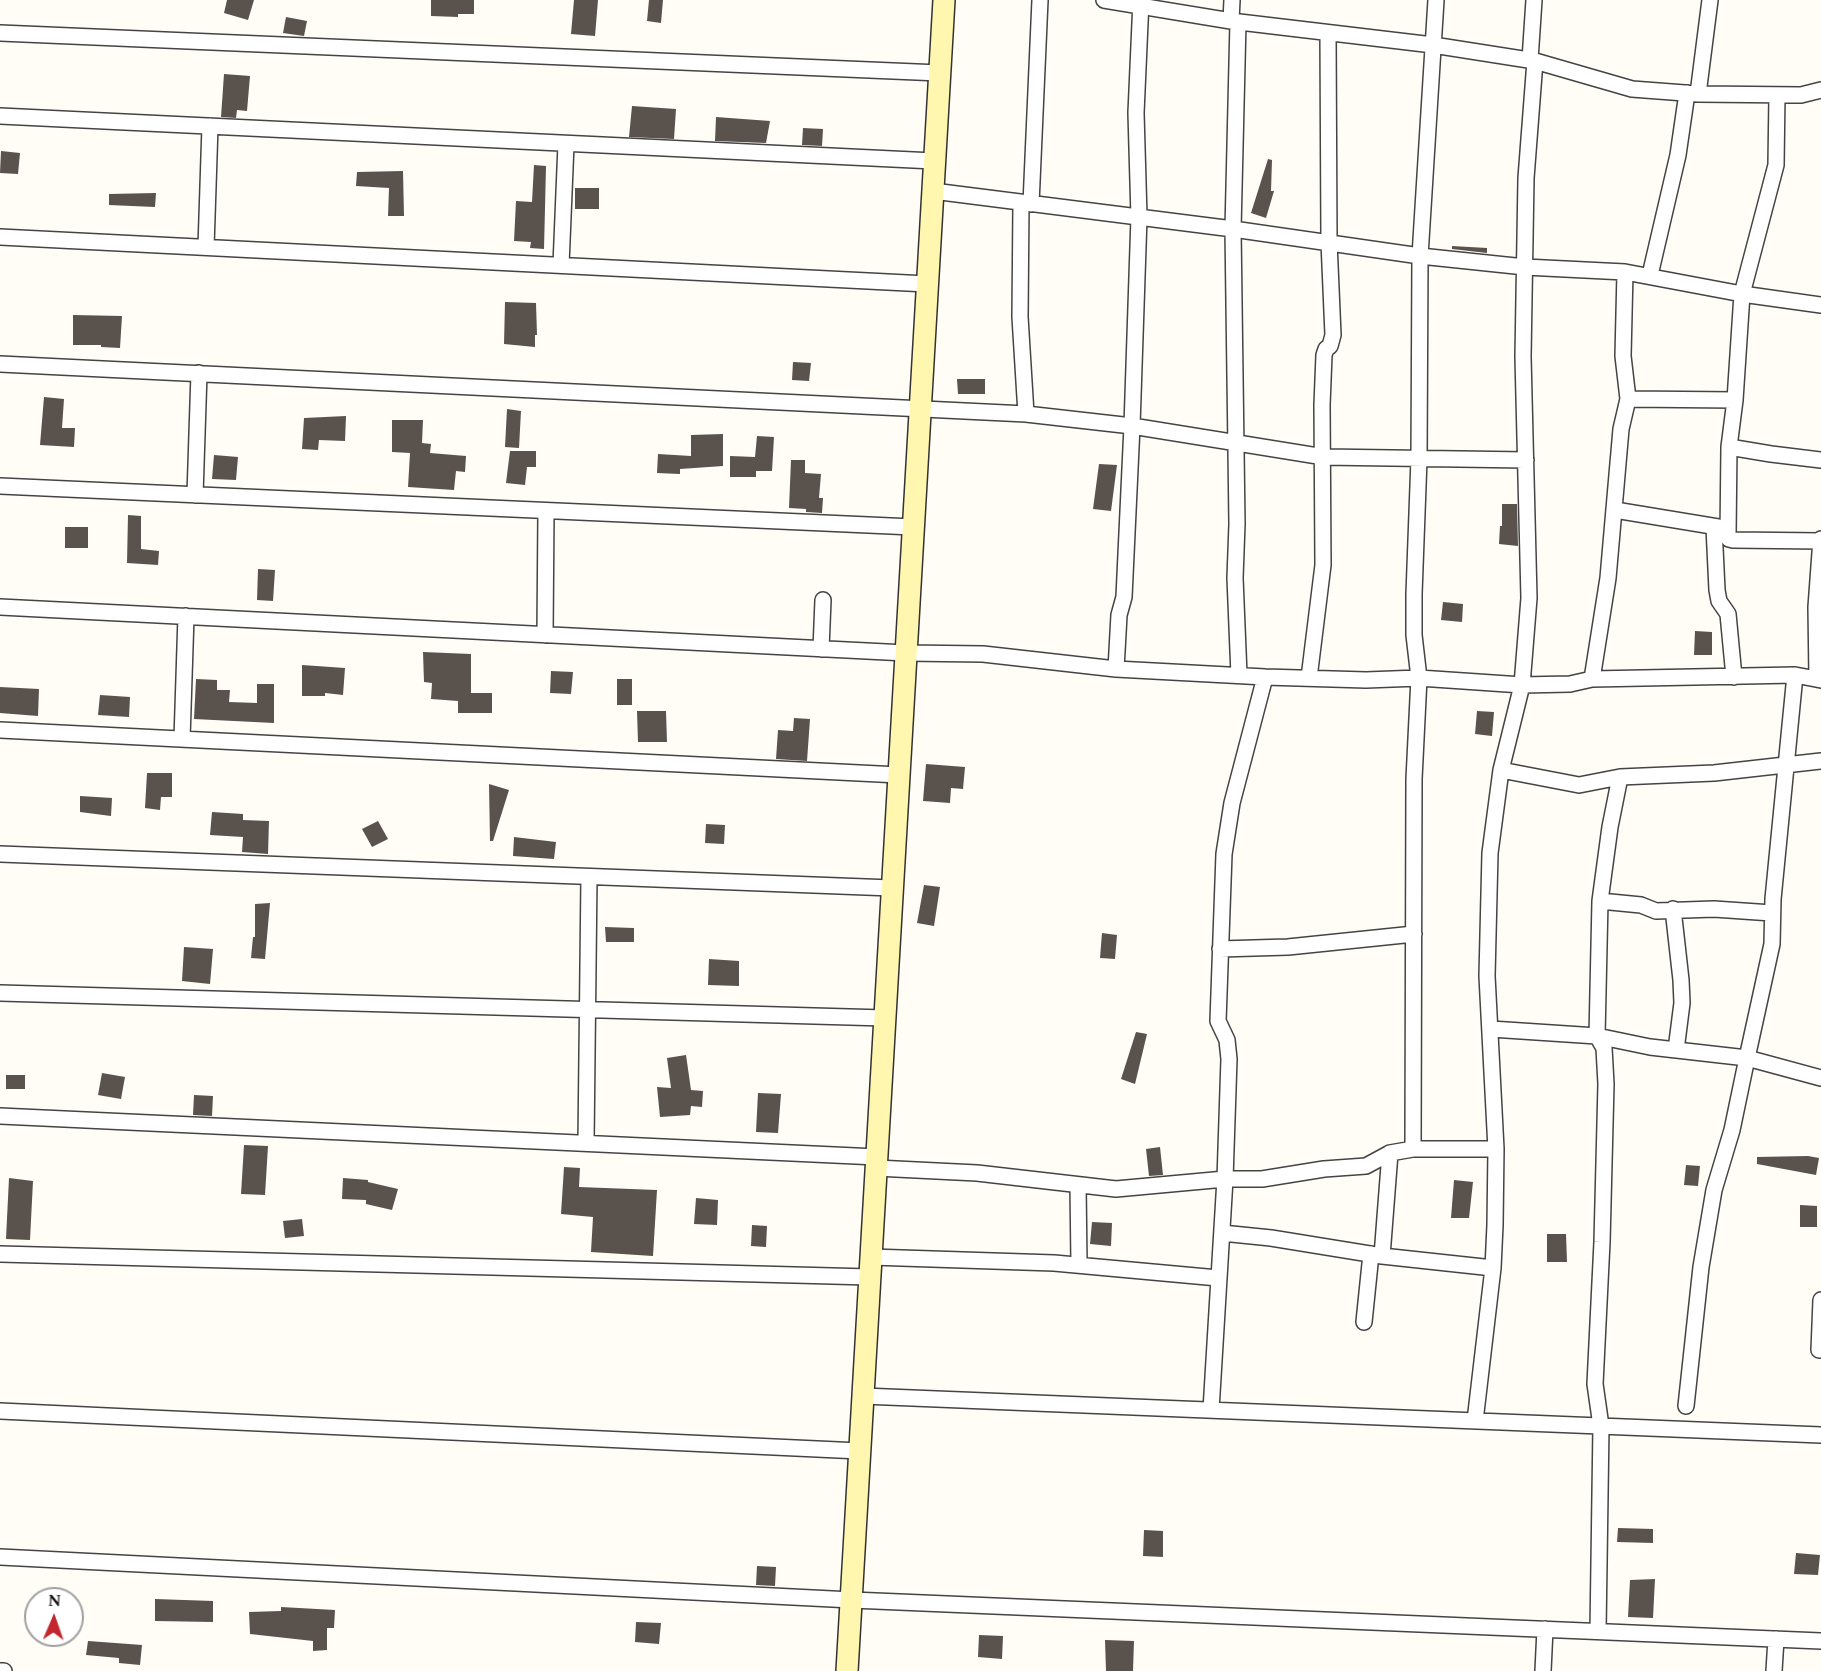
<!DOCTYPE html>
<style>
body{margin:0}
#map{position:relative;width:1821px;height:1671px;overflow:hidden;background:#fffdf5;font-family:Spectral,serif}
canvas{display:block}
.north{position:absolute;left:24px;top:1587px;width:60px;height:60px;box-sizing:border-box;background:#fff;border:2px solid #a0a0a0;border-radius:50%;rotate:2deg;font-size:16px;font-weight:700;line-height:24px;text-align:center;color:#111}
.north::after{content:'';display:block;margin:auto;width:21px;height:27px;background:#c4262e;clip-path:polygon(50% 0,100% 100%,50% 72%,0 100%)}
</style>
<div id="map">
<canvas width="1821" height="1671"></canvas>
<div class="north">N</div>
</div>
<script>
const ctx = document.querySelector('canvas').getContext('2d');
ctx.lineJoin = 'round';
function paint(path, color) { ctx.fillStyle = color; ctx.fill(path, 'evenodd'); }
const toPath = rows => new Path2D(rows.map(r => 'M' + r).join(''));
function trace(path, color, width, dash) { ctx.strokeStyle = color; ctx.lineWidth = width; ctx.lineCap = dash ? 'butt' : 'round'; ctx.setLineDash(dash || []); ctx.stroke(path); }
paint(toPath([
 [227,0,254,0,248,20,224,13],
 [431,0,474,0,474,14,458,14,458,17,431,16],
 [574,0,598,0,595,36,571,34],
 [649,0,663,0,661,23,647,21],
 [286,17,307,21,304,36,283,33],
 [224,74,250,76,247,111,237,110,236,118,221,117],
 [632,106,676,109,674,139,629,137],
 [716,117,770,121,766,143,715,141],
 [803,128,823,129,822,146,802,145],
 [1,151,20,153,18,174,0,173],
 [1268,159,1272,160,1271,191,1274,191,1266,218,1251,213],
 [534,165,546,166,544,249,530,248,531,242,514,241,516,201,532,202],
 [403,171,404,216,388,216,389,188,356,186,357,172],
 [575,188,599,188,599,209,575,209],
 [156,193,155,207,109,205,109,194],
 [1452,246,1487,248,1487,253,1452,249],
 [505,302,536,303,537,335,535,335,535,347,504,344],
 [73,315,122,316,120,348,101,347,101,345,73,345],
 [793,362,811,363,809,381,792,380],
 [957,379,985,379,985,394,958,394],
 [44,397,64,399,62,428,75,428,74,447,40,445],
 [507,409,521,411,519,448,505,447],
 [346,416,345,441,319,440,318,450,302,449,304,418],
 [392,420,423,420,422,443,431,444,430,453,466,456,465,472,456,471,454,490,408,487,410,453,392,452],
 [723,434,723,466,680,469,680,474,657,473,658,454,691,456,691,435],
 [757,436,774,437,772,471,756,471,756,477,730,477,730,456,755,457],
 [510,451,536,451,536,467,527,467,525,485,506,483],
 [214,455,238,457,236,480,212,479],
 [791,460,805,460,805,473,821,474,819,498,823,498,822,513,806,512,806,509,789,508],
 [1099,464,1117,465,1111,511,1093,509],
 [1502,504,1517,504,1518,546,1499,544,1500,526,1502,526],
 [128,515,141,516,141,549,159,551,158,565,127,563],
 [65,527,88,527,88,548,65,548],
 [258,569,275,570,273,601,257,600],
 [1443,602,1463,604,1462,622,1441,620],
 [1695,631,1712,632,1712,655,1694,655],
 [423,652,471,654,471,693,492,693,492,713,458,713,458,701,431,699,432,683,424,682],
 [302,665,345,668,343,695,325,693,325,696,302,696],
 [551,671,573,672,571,694,550,693],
 [196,679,217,680,217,690,230,690,229,702,257,703,257,684,274,684,274,723,194,719],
 [617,679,632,679,632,705,617,705],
 [0,687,39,689,38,716,0,713],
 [100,695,130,697,129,717,98,715],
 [637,711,666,711,667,742,638,742],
 [1477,711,1494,712,1492,736,1475,734],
 [794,718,810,719,807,761,776,759,778,730,793,731],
 [926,764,965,767,963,789,951,788,950,803,923,801],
 [147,773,172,773,172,797,161,797,160,810,145,808],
 [489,784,509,790,493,841,490,841],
 [80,796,112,798,111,816,80,812],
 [212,812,243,814,243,820,269,821,268,854,242,852,243,837,210,835],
 [378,821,388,839,372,847,362,829],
 [706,824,725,825,724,844,705,843],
 [514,837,556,842,554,859,513,856],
 [924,885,940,887,934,926,917,923],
 [270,903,265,959,251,958,253,937,255,937,255,904],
 [605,927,634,928,634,942,606,942],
 [1102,933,1117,935,1115,959,1100,958],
 [184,947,213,949,210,984,182,981],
 [709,959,739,961,739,986,708,985],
 [1136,1032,1147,1034,1135,1084,1121,1079],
 [686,1055,691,1090,703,1091,702,1107,691,1106,690,1115,660,1117,657,1087,671,1088,667,1058],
 [102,1073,125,1077,121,1099,98,1095],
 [6,1075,25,1075,25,1089,6,1089],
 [758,1093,781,1094,778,1133,756,1132],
 [194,1095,213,1096,212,1116,193,1115],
 [244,1145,268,1146,265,1195,241,1194],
 [1160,1147,1163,1175,1149,1176,1146,1149],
 [1808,1156,1819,1158,1816,1175,1757,1164,1757,1157],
 [1686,1165,1700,1166,1698,1186,1684,1185],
 [564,1167,580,1168,579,1187,657,1190,653,1256,591,1252,593,1217,561,1214],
 [9,1178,33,1181,30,1240,6,1239],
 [343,1178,368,1180,368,1182,398,1189,392,1210,366,1204,366,1200,342,1199],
 [1454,1180,1473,1182,1469,1218,1451,1218],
 [696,1198,718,1200,717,1225,694,1224],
 [1800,1205,1817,1206,1817,1227,1800,1227],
 [302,1219,304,1236,285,1238,283,1221],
 [1092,1222,1112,1223,1111,1246,1090,1244],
 [752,1225,767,1226,766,1247,751,1246],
 [1547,1234,1566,1234,1567,1262,1547,1262],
 [1618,1528,1653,1529,1653,1543,1617,1542],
 [1144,1530,1163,1531,1163,1557,1143,1556],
 [1796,1553,1820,1555,1818,1575,1794,1574],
 [757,1566,776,1567,775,1586,756,1585],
 [1655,1579,1653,1618,1628,1617,1630,1580],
 [155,1599,213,1601,213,1622,155,1621],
 [281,1607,335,1610,334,1628,327,1628,327,1650,313,1651,313,1641,250,1634,249,1612,281,1611],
 [636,1622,661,1623,659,1644,635,1642],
 [979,1635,1003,1636,1002,1659,978,1657],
 [1105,1640,1134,1641,1133,1671,1106,1671],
 [88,1641,142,1645,140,1665,119,1663,119,1658,86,1655]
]), '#5a524d');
const street = toPath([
 [1104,0,1231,21,1433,45,1535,61,1632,89,1698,94,1801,95,1821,90],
 [1231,21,1232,0],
 [1238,22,1233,229,1237,524,1235,578,1239,675],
 [0,33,940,73],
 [1530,60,1534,0],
 [1698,94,1710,0],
 [1777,95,1776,165,1742,294,1735,400,1729,447,1728,535,1729,539,1733,540,1821,541],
 [0,116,934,161],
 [933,191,1233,229,1420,256,1525,267,1625,272,1742,294,1821,305],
 [1021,203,1020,317,1026,414],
 [1031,204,1040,0],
 [0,237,927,284],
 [206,247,210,126],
 [561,265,566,144],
 [1650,275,1678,155,1687,93],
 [0,364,1026,414,1132,426,1324,457,1526,460],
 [1628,399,1735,400],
 [1729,447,1771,454,1821,460],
 [0,486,913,527],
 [195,495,199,373],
 [1615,510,1724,528],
 [1714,527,1717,590,1719,601,1728,614,1734,677],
 [0,607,906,653,983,654,1116,669,1265,677,1366,680,1419,678,1522,685,1570,684,1592,679,1795,675,1821,680],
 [545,635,546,511],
 [821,649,823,600],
 [1116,669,1119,615,1124,597,1132,426,1139,217,1136,113,1141,0],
 [1309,678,1323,565,1322,405,1324,355,1326,349,1330,346,1333,335,1329,242,1328,33],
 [1592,679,1608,578,1621,429,1628,399,1623,356,1625,272],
 [1817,679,1816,607,1821,539],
 [0,730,899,775],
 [182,739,186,616],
 [1501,770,1579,785,1620,777,1714,773,1821,761],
 [0,854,892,888],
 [1600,901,1641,905,1656,911,1714,909,1772,913],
 [1673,909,1681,980,1682,1003,1676,1050],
 [1220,949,1288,947,1414,934],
 [0,993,885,1018],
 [1491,1029,1597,1036,1650,1047,1747,1058,1772,944,1773,899,1795,675],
 [0,1116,877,1157],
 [586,1143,589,877],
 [1413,1149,1496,1149],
 [876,1168,977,1173,1116,1189,1225,1179,1262,1179,1324,1169,1366,1166,1390,1153],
 [1078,1185,1079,1264],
 [1222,1233,1271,1238,1382,1256,1493,1268],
 [0,1254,870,1277],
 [1382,1256,1390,1153,1413,1149,1414,779,1419,678,1414,635,1414,594,1419,459,1420,256,1436,0],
 [871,1257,1054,1263,1218,1278],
 [1364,1322,1371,1254],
 [1819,1350,1821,1300],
 [863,1396,1821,1435],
 [1686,1406,1701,1267,1714,1190,1732,1130,1747,1058,1821,1078],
 [1211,1410,1225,1179,1229,1059,1227,1040,1218,1021,1224,854,1232,803,1265,677],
 [0,1411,860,1451],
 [1475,1421,1493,1268,1495,1225,1496,1149,1487,976,1490,853,1501,770,1522,685,1529,598,1523,357,1526,178,1535,61],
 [0,1557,852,1600,1821,1641],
 [1598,1631,1601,1426,1595,1384,1602,1242,1606,1084,1604,1048,1597,1036,1600,901,1610,827,1620,777],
 [0,1671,4,1671],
 [1543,1671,1545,1629],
 [1774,1671,1776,1639]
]);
const secondary = toPath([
 [847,1671,944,0]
]);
trace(street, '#444', 18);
trace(secondary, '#333', 24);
trace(street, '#fff', 15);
trace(secondary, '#fff6b0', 21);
</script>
